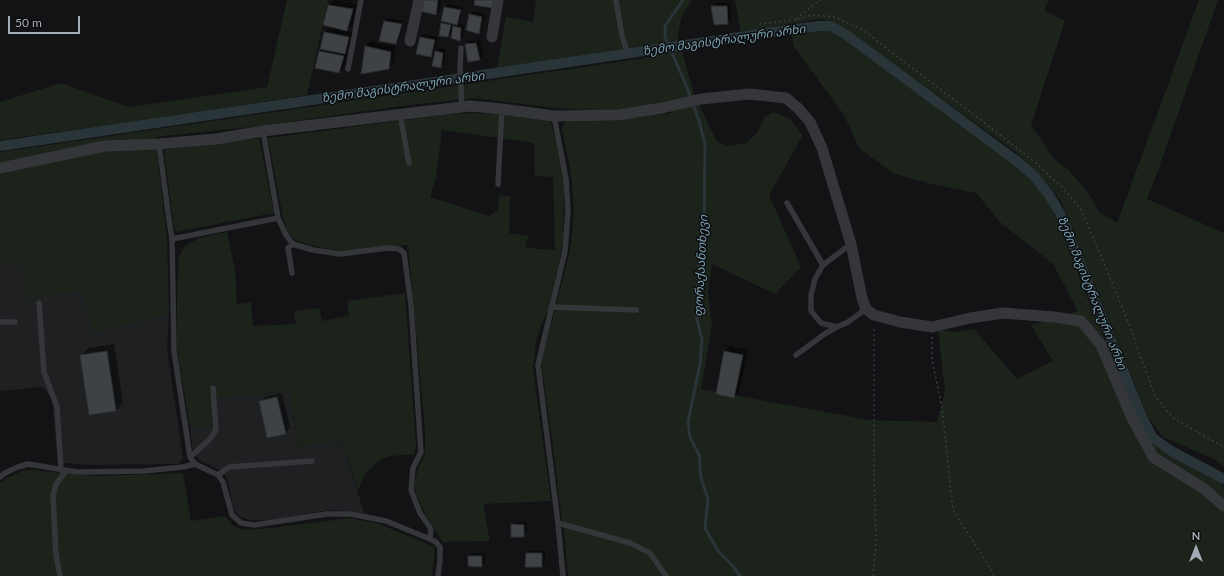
<!DOCTYPE html>
<meta charset="utf-8">
<style>
body{margin:0}
#map{position:relative;width:1224px;height:576px;overflow:hidden;background:#131315;font-family:Lato,sans-serif}
canvas{display:block}
.north{position:absolute;left:1176px;top:528px;width:40px;height:40px;-webkit-text-stroke:3px #0e0e10;paint-order:stroke;rotate:0deg;font-size:11px;font-weight:700;line-height:16px;text-align:center;color:#a4adb6}
.north::after{content:'';display:block;margin:auto;width:14px;height:18px;background:#a4adb6;clip-path:polygon(50% 0,100% 100%,50% 72%,0 100%)}
.scale{position:absolute;left:8px;top:16px;width:72px;height:18px;box-sizing:border-box;border:2px solid #a4adb6;border-top:0;padding-left:5px;font-size:12px;line-height:14px;white-space:nowrap;color:#a4adb6;-webkit-text-stroke:3px #0e0e10;paint-order:stroke}
</style>
<div id="map">
<canvas width="1224" height="576"></canvas>
<div class="north">N</div>
<div class="scale">50 m</div>
</div>
<script>
const ctx = document.querySelector('canvas').getContext('2d');
ctx.lineJoin = 'round';
function paint(path, color) { ctx.fillStyle = color; ctx.fill(path, 'evenodd'); }
const toPath = rows => new Path2D(rows.map(r => 'M' + r).join(''));
function trace(path, color, width, dash) { ctx.strokeStyle = color; ctx.lineWidth = width; ctx.lineCap = dash ? 'butt' : 'round'; ctx.setLineDash(dash || []); ctx.stroke(path); }
function write(font, color, halo, rows, align = 'center') {
  ctx.font = font + ' Lato,"Noto Sans Georgian",sans-serif'; ctx.lineWidth = 3; ctx.setLineDash([]); ctx.textBaseline = 'middle'; ctx.strokeStyle = halo; ctx.fillStyle = color; for (const [text, x, y, turn = 0] of rows) {
    ctx.save(); ctx.translate(x, y); ctx.rotate((+turn || 0) * Math.PI / 180); ctx.textAlign = isNaN(turn) ? turn : align; if (halo) ctx.strokeText(text, 0, 0); ctx.fillText(text, 0, 0); ctx.restore();
  }
}
paint(toPath([
 [22,262,26,297,84,291,92,332,169,315,167,349,183,458,178,464,87,465,58,462,52,398,42,387,0,391,0,265],
 [289,391,299,447,342,440,364,513,329,510,272,520,251,520,240,517,234,510,227,478,218,469,201,461,194,454,192,445,190,427,213,426,209,399]
]), '#1f2022');
paint(toPath([
 [287,0,328,0,307,95,130,122,0,140,0,102,61,83,129,107,267,87],
 [536,0,692,0,682,16,679,28,678,37,694,94,717,142,729,146,746,143,758,132,764,117,773,112,789,118,803,135,769,195,801,267,775,294,712,264,708,292,712,326,701,389,869,420,937,422,945,391,938,330,954,332,974,329,1017,379,1053,361,1031,325,1078,311,1053,264,1000,222,976,193,936,185,894,174,859,148,844,115,794,47,791,32,822,28,834,30,1003,155,1034,180,1050,202,1091,307,1147,435,1155,445,1219,481,1224,487,1224,576,568,576,564,531,559,499,555,461,541,363,570,251,572,235,574,210,571,173,562,130,564,123,570,121,613,121,670,113,681,106,641,107,615,111,554,108,475,98,401,106,260,126,155,137,167,238,169,315,92,332,84,291,26,298,22,262,0,265,0,152,652,57,648,45,497,68,506,17,533,22],
 [735,0,1049,0,1044,10,1065,21,1031,125,1054,159,1069,170,1089,194,1099,212,1117,223,1199,0,1218,0,1156,176,1147,199,1224,233,1224,467,1216,460,1163,437,1148,417,1061,201,1041,177,1017,153,918,82,833,22,819,19,741,32],
 [459,113,499,114,549,118,551,122,564,177,564,193,563,243,548,311,541,325,536,341,533,369,551,501,483,504,490,541,443,542,425,514,416,494,414,484,418,469,425,454,425,430,408,245,343,251,322,248,297,241,288,233,283,218,268,138],
 [442,130,534,143,535,176,553,177,555,250,537,249,525,247,529,236,509,233,510,197,499,195,498,210,489,216,430,197,436,177],
 [259,138,274,213,176,232,173,223,164,150],
 [227,232,235,269,237,304,251,302,253,326,296,324,294,311,319,308,322,321,349,316,347,301,405,293,416,445,414,454,392,456,381,459,365,474,358,491,342,440,299,447,289,391,209,399,213,426,190,427,177,351,177,292,179,256,185,246,199,238],
 [34,470,72,474,97,476,183,473,191,521,225,516,233,526,244,530,271,528,350,518,379,524,435,547,432,576,0,576,0,483,8,477,22,471]
]), '#1b231b');
paint(toPath([
 [334,0,348,3,348,1,344,0,353,0,350,3,357,4,352,25,347,31,354,32,349,48,347,51,348,51,344,67,339,72,316,68,325,32,331,26,329,5],
 [423,0,441,0,439,11,435,14],
 [716,3,730,3,731,20,728,23,713,6],
 [448,4,463,7,460,20,457,23,464,25,463,37,460,40,453,31,448,36,442,23,445,21,442,20,445,7],
 [453,23,457,24,452,29],
 [473,11,485,14,482,30,479,33,470,15],
 [388,18,404,21,399,40,396,43,385,21],
 [424,34,438,37,434,53,431,56,421,38],
 [480,40,483,56,480,59,469,61,466,45,469,41],
 [371,41,396,47,393,63,388,68,362,73,366,46],
 [439,48,446,50,444,64,441,67,436,52],
 [114,344,123,403,116,410,81,355,88,348],
 [730,346,748,350,739,392,734,397,725,351],
 [282,393,290,428,285,433,260,402,265,397],
 [516,522,527,522,527,532,523,536,512,525],
 [530,550,545,551,545,563,542,566,527,554],
 [473,553,485,554,485,562,482,566,469,556]
]), '#0007');
trace(toPath([
 [683,0,665,26,665,37,686,85,699,121,705,144,704,232,699,264,697,290,697,319,702,340,700,364,688,422,690,437,699,455,701,478,708,499,705,528,718,551,732,565,740,576]
]), '#293539', 3);
trace(toPath([
 [0,146,766,33,818,26,831,26,845,34,1018,162,1035,177,1049,195,1060,213,1142,417,1153,438,1173,452,1224,479]
]), '#293539', 10);
const building = toPath([
 [422,0,438,0,436,15,420,11,422,0],
 [475,0,494,0,493,8,474,5,475,0],
 [328,5,353,9,347,31,323,25,328,5],
 [711,6,727,6,728,24,714,25,711,6],
 [444,7,461,10,457,25,441,21,444,7],
 [469,14,482,17,479,34,466,30,469,14],
 [384,21,402,24,396,44,379,41,384,21],
 [441,23,451,25,448,37,439,36,441,23],
 [453,26,461,28,460,41,451,38,453,26],
 [324,32,349,37,345,54,320,49,324,32],
 [420,37,435,40,431,57,416,54,420,37],
 [476,43,480,60,468,62,465,44,476,43],
 [365,46,391,52,389,69,361,74,365,46],
 [319,51,344,56,339,73,315,68,319,51],
 [435,51,443,53,441,68,432,66,435,51],
 [107,351,116,411,89,415,80,355,107,351],
 [724,351,743,355,734,398,716,394,724,351],
 [277,397,286,434,267,438,259,401,277,397],
 [511,524,524,525,524,537,511,537,511,524],
 [526,553,542,553,542,567,525,567,526,553],
 [468,556,482,556,482,567,468,566,468,556]
]);
paint(building, '#3f4245');
trace(building, '#2d2e31', 1);
trace(toPath([
 [796,19,820,0],
 [759,24,795,20,813,15,835,17,863,30,1030,158,1063,188,1081,209,1125,314,1155,396,1173,418,1224,447],
 [932,337,932,360,942,407,953,510,992,571,994,576],
 [873,576,876,542,874,473,874,326]
]), '#3a3d41', 1.5, [2, 3]);
trace(toPath([
 [616,0,622,36,626,48],
 [461,48,460,68,462,107],
 [348,69,361,0],
 [400,114,409,163],
 [554,116,566,179,568,211,565,251,538,365,558,523,563,576],
 [159,144,169,220,172,239,174,351,190,457,195,464,218,475,223,482,232,515,241,523,254,525,327,514,351,514,386,521,430,539,431,529,420,513,411,490,413,468,421,452,411,305,404,253,399,249,388,248,340,254,313,250,293,244,286,235,278,218,263,131],
 [498,184,502,109],
 [787,203,823,265],
 [172,239,278,218],
 [292,273,288,248,293,244],
 [39,303,44,372,57,407,61,470],
 [551,307,636,310],
 [0,322,15,322],
 [837,327,821,323,811,311,811,295,815,279,823,265,851,244],
 [796,355,826,333,837,327,848,322,866,309],
 [190,457,209,440,216,430,213,388],
 [218,475,229,467,312,461],
 [0,477,5,473,18,467,28,464,77,472,143,471,183,467,195,464],
 [558,523,630,543,650,553,666,576],
 [430,539,436,542,440,547,440,560,438,576],
 [60,576,56,555,53,495,56,484,66,471]
]), '#34363a', 5.5);
trace(toPath([
 [492,37,498,0],
 [410,41,419,0],
 [0,168,105,146,159,144,216,139,263,131,470,106,502,109,554,116,618,115,662,108,701,99,749,94,786,98,799,109,810,122,822,148,851,244,862,298,866,309,874,315,900,322,932,327,970,318,1003,313,1054,317,1081,321,1101,345,1132,418,1153,457,1203,488,1224,506]
]), '#34363a', 11);
write('italic 12px', '#7aa2b2', '#0e0e10', [
 ["ზემო მაგისტრალური არხი",724,40,-8],
 ["ზემო მაგისტრალური არხი",403,87,-8],
 ["ფორაქაანთხევი",701,266,-87],
 ["ზემო მაგისტრალური არხი",1092,293,68]
]);
</script>
